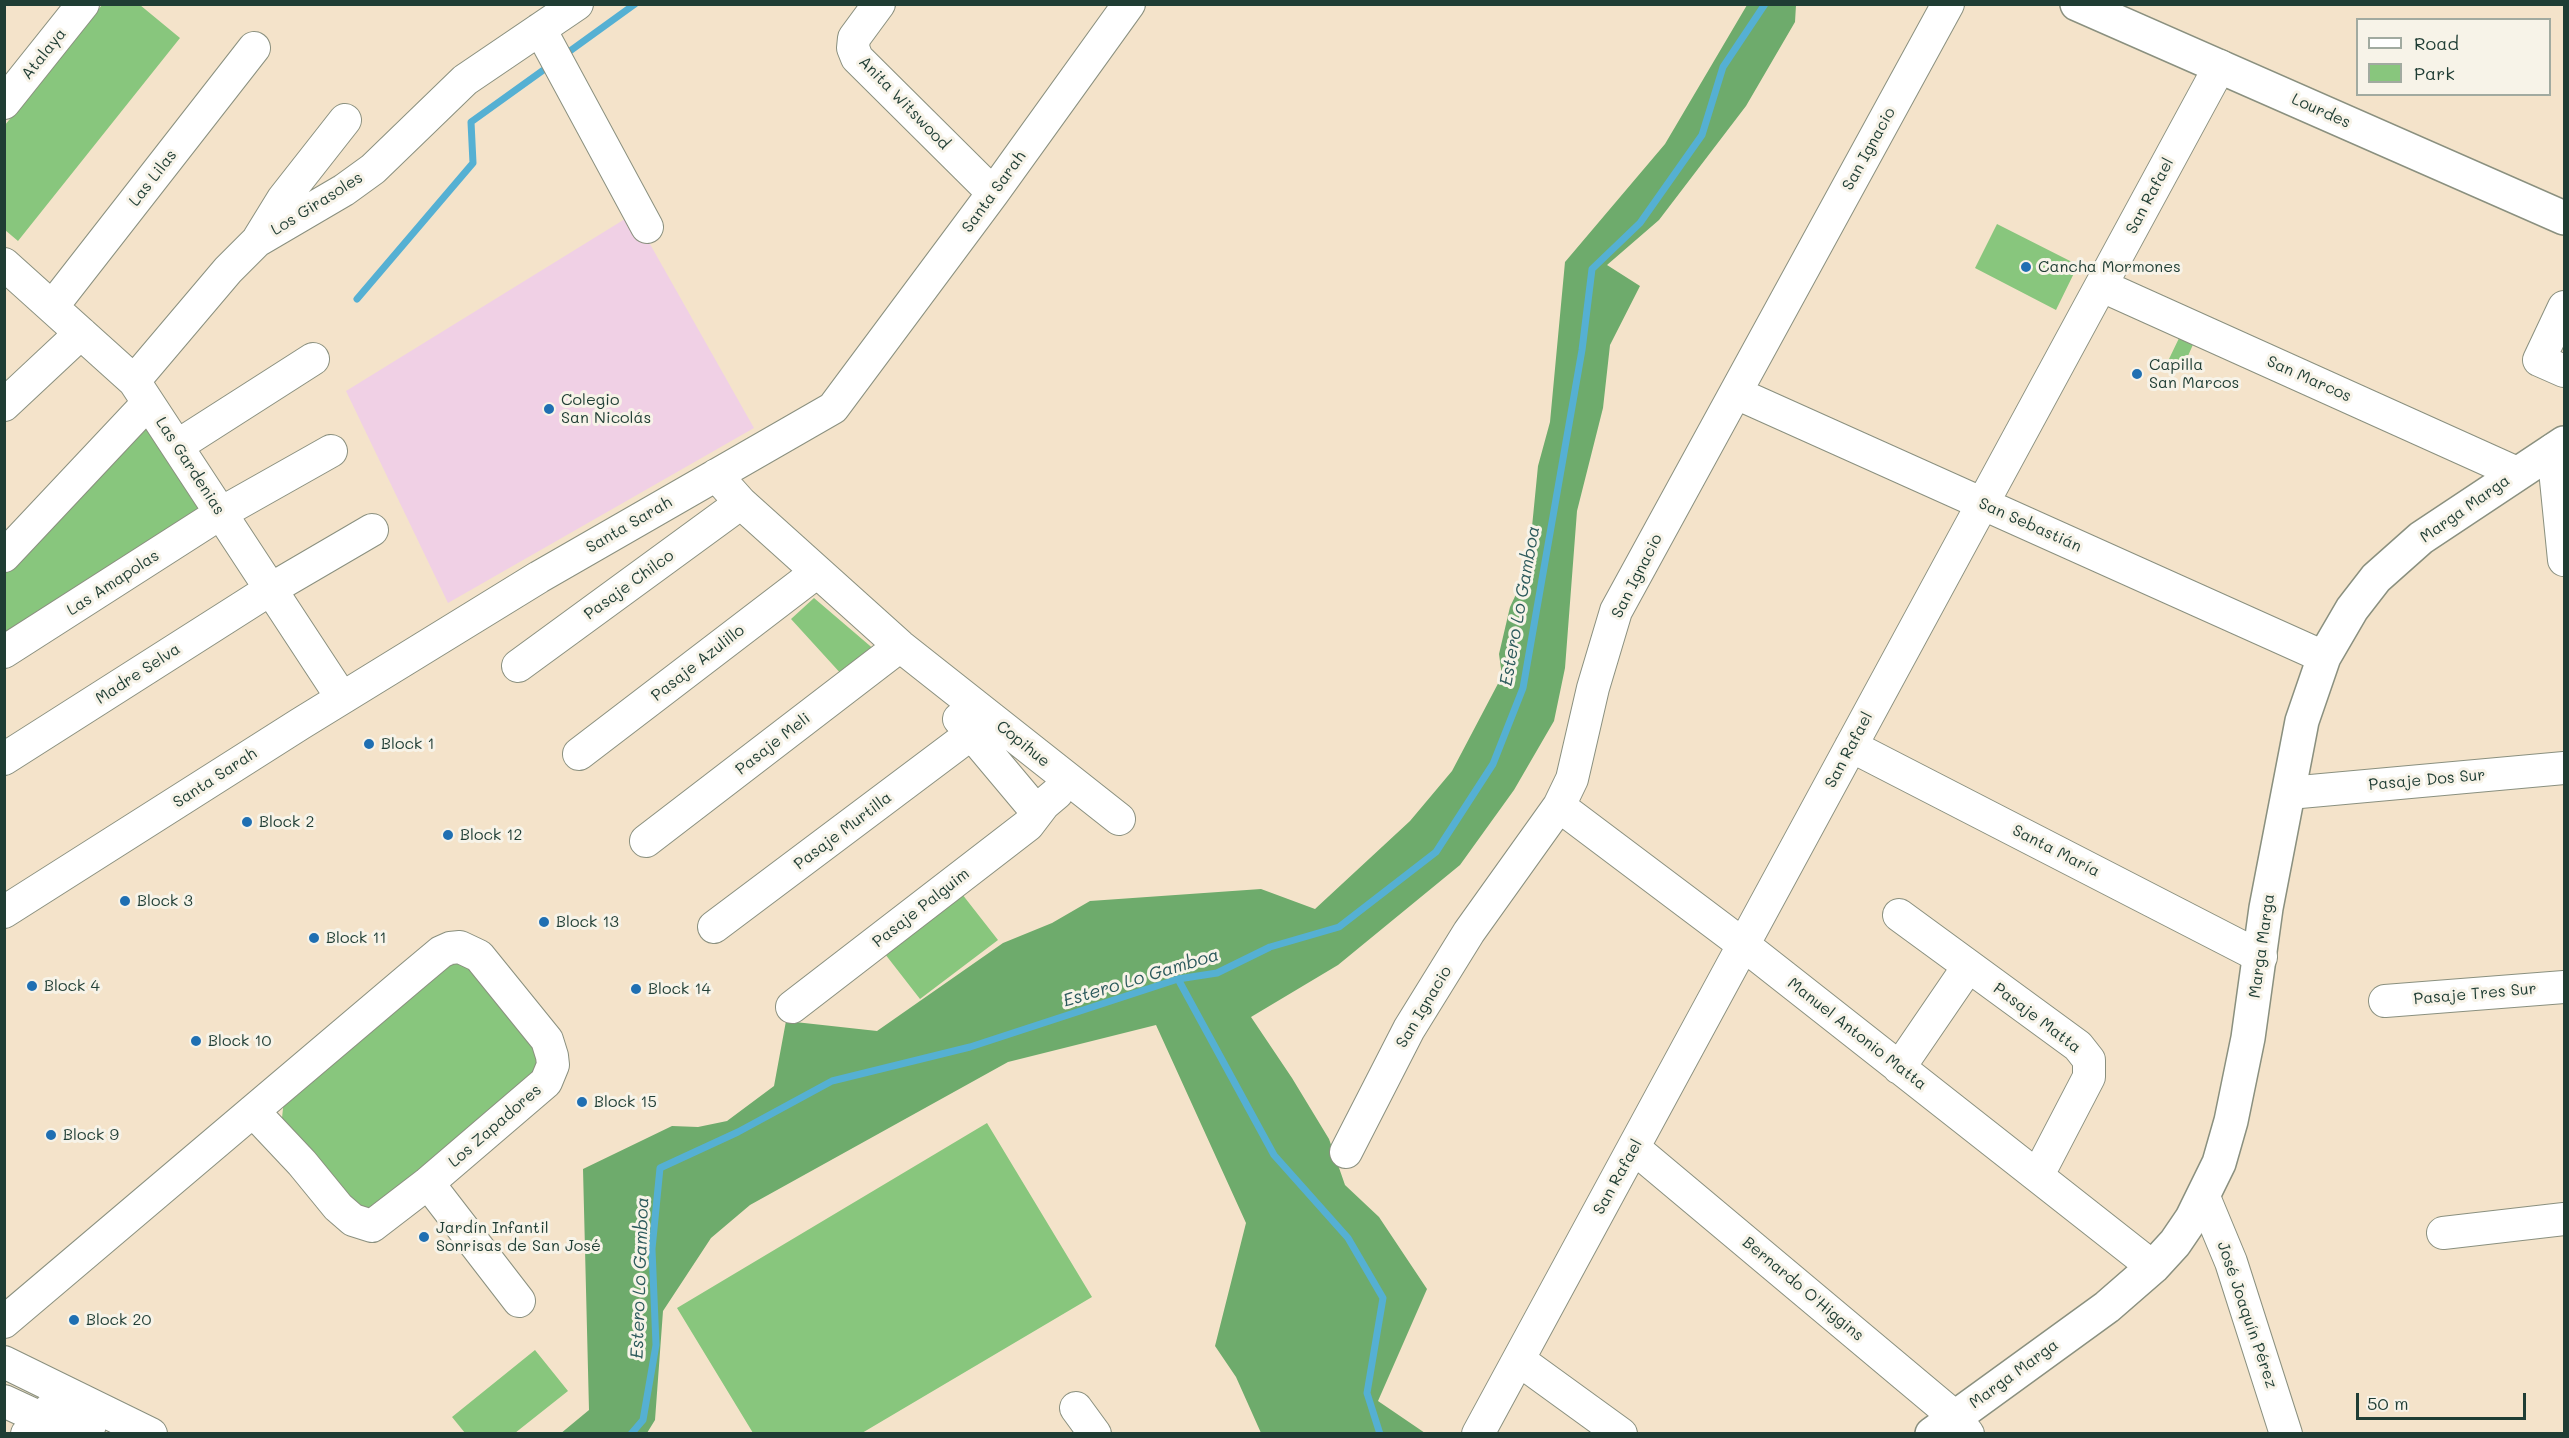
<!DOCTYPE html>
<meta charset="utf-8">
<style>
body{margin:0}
#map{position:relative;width:2569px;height:1438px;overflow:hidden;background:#f4e3ca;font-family:Mali,sans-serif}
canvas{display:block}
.frame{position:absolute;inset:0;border:6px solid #1f3d34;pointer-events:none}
.legend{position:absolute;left:2356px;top:18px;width:195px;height:78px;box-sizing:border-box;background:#f7f3e8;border:2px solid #a1aaa0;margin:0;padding:8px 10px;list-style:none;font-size:18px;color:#1f3d34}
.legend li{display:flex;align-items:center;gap:12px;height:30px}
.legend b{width:30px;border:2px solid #a1aaa0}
.scale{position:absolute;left:2356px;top:1393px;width:170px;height:27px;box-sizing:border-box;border:3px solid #1f3d34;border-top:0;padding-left:8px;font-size:18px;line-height:21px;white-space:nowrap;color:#1f3d34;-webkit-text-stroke:4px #f7f3e8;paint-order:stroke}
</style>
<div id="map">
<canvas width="2569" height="1438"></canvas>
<div class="frame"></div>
<ul class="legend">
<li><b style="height:8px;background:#fff"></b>Road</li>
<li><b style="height:16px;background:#88c67d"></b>Park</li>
</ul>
<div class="scale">50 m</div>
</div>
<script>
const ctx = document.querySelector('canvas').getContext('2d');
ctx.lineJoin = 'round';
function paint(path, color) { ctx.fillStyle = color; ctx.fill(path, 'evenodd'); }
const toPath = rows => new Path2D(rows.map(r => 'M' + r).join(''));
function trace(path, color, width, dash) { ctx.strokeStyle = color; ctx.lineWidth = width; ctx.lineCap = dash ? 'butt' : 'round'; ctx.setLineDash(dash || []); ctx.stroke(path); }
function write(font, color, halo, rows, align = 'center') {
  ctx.font = font + ' Mali,sans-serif'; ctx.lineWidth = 6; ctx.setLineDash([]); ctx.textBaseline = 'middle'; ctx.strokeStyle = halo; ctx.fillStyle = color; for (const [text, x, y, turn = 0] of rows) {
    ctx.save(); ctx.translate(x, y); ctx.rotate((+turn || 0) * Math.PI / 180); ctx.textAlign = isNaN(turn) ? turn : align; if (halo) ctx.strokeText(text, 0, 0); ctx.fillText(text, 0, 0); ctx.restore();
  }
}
paint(toPath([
 [633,214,754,428,448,603,346,391]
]), '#f0d0e5');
paint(toPath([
 [102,5,140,5,180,38,18,241,5,230,5,125],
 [1997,224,2078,265,2056,310,1975,268],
 [2181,334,2195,340,2184,365,2169,359],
 [146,419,204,515,5,644,5,570],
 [814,598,876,651,843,676,791,619],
 [962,894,998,940,920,999,885,954],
 [448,958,469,961,544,1052,536,1077,381,1208,361,1209,282,1118,284,1099],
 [987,1123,1092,1297,862,1433,753,1433,677,1308],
 [535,1350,568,1391,515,1433,465,1433,452,1417]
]), '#88c67d');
paint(toPath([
 [1747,5,1796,5,1795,22,1746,106,1659,220,1607,265,1640,286,1610,345,1603,408,1577,511,1565,668,1554,721,1514,790,1460,865,1338,965,1251,1017,1292,1078,1329,1139,1345,1185,1379,1217,1427,1289,1378,1401,1425,1433,1261,1433,1236,1377,1215,1346,1246,1223,1156,1025,1008,1062,750,1205,711,1238,663,1311,655,1420,647,1433,560,1434,589,1410,583,1169,672,1126,698,1127,727,1121,774,1086,786,1021,877,1031,1003,943,1052,923,1090,901,1261,889,1315,909,1410,821,1452,771,1502,676,1499,654,1510,607,1519,588,1530,547,1538,466,1550,422,1565,262,1665,144]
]), '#6eab6c');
trace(toPath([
 [563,56,635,4],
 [357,299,473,163,471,122,549,66],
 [1178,979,1274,1155,1348,1238,1383,1298,1367,1393,1380,1434],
 [631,1434,643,1420,656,1345,652,1249,660,1168,738,1132,832,1081,970,1047,1178,979,1217,973,1270,947,1339,927,1436,852,1493,764,1523,688,1582,350,1592,269,1640,223,1702,135,1723,67,1765,4]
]), '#55b0d3', 7);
const minor = toPath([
 [879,4,854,38,853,48,857,58,993,193],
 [540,29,647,227],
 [4,103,83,4],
 [259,238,283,199,345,120],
 [4,264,134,381,342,698],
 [2102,286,2517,473],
 [52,307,254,48],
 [2564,307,2539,360,2564,371],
 [134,381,228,270,257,241,344,190,373,169,465,80,577,4],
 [1736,393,2324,657],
 [4,405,81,333],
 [177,446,313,359],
 [2553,450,2564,560],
 [716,475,741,503,900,646,1119,819],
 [4,556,148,403],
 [4,652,221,513,331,451],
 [518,666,741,503],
 [959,719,1032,806,1044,804,1057,793],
 [1851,746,2261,957],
 [579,754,817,572],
 [4,759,271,589,372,530],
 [2289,793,2564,768],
 [1559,806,1745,946,2153,1267],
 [646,841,900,646],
 [4,912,300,724,539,577,833,408,993,193,1129,4],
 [1899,915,2078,1046,2089,1060,2089,1077,2038,1175],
 [714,927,971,734],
 [2385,1001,2564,987],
 [792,1007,1028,825,1044,804],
 [1899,1068,1968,967],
 [1634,1148,1955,1417,1968,1434],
 [1346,1152,1409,1029,1469,932,1559,806,1572,779,1593,688,1616,611,1948,4],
 [428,1183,519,1301],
 [2204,1197,2231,1262,2286,1434],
 [2443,1233,2564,1219],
 [4,1322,410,978,441,952,450,948,460,947,479,956,547,1040,552,1056,553,1065,546,1082,428,1183,372,1226,353,1220,338,1207,302,1163,253,1111],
 [1519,1360,1621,1434],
 [4,1362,151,1434],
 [4,1401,58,1426],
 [1076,1408,1095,1434],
 [27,1434,51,1408,90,1425],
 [1478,1434,2220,66]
]);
const major = toPath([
 [2077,4,2564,218],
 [1932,1434,2107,1307,2153,1267,2175,1243,2192,1218,2219,1163,2231,1121,2248,1038,2266,908,2302,721,2324,657,2352,609,2376,578,2421,538,2564,443]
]);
trace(minor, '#8a907f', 34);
trace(major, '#8a907f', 36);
trace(minor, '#fff', 32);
trace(major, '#fff', 33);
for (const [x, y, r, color] of [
 [2026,267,6,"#1f6fb2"],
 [2137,374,6,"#1f6fb2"],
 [549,409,6,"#1f6fb2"],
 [369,744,6,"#1f6fb2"],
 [247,822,6,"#1f6fb2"],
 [448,835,6,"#1f6fb2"],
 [125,901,6,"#1f6fb2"],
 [544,922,6,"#1f6fb2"],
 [314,938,6,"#1f6fb2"],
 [32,986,6,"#1f6fb2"],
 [636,989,6,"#1f6fb2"],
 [196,1041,6,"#1f6fb2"],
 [582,1102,6,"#1f6fb2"],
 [51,1135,6,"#1f6fb2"],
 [424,1237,6,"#1f6fb2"],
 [74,1320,6,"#1f6fb2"]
]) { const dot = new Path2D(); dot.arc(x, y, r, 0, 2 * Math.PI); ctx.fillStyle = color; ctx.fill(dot); trace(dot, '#f7f3e8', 2); }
write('16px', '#1f3d34', '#f7f3e8', [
 ["Atalaya",44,54,-51],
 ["Anita Witswood",904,103,46],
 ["Lourdes",2321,111,24],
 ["San Ignacio",1869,149,-61],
 ["Las Lilas",153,178,-52],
 ["Santa Sarah",994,192,-54],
 ["San Rafael",2150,196,-62],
 ["Los Girasoles",317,204,-32],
 ["San Marcos",2309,379,24],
 ["Las Gardenias",190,466,57],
 ["Marga Marga",2465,509,-35],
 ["Santa Sarah",629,525,-30],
 ["San Sebastián",2030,525,24],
 ["San Ignacio",1637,576,-63],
 ["Las Amapolas",113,583,-33],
 ["Pasaje Chilco",629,585,-36],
 ["Pasaje Azulillo",698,663,-38],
 ["Madre Selva",138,674,-33],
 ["Pasaje Meli",773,744,-38],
 ["Copihue",1023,744,39],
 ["San Rafael",1849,750,-62],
 ["Santa Sarah",215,778,-33],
 ["Pasaje Dos Sur",2427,780,-5],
 ["Pasaje Murtilla",843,831,-37],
 ["Santa María",2056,851,27],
 ["Pasaje Palguim",921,908,-38],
 ["Marga Marga",2262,946,-82],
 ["Pasaje Tres Sur",2475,994,-5],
 ["San Ignacio",1424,1007,-59],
 ["Pasaje Matta",2037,1018,37],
 ["Manuel Antonio Matta",1857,1034,38],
 ["Los Zapadores",495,1126,-41],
 ["San Rafael",1618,1177,-61],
 ["Bernardo O'Higgins",1803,1289,40],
 ["José Joaquín Pérez",2247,1315,71],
 ["Marga Marga",2014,1374,-36]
]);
write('16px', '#1f3d34', '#f7f3e8', [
 ["Cancha Mormones",2038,267],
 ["Capilla",2149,365],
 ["San Marcos",2149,383],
 ["Colegio",561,400],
 ["San Nicolás",561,418],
 ["Block 1",381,744],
 ["Block 2",259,822],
 ["Block 12",460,835],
 ["Block 3",137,901],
 ["Block 13",556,922],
 ["Block 11",326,938],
 ["Block 4",44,986],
 ["Block 14",648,989],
 ["Block 10",208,1041],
 ["Block 15",594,1102],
 ["Block 9",63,1135],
 ["Jardín Infantil",436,1228],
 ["Sonrisas de San José",436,1246],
 ["Block 20",86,1320]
], 'left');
write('italic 18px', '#2c5a5c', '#f7f3e8', [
 ["Estero Lo Gamboa",1520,606,-80],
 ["Estero Lo Gamboa",1141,978,-17],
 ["Estero Lo Gamboa",640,1278,-88]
]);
</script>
